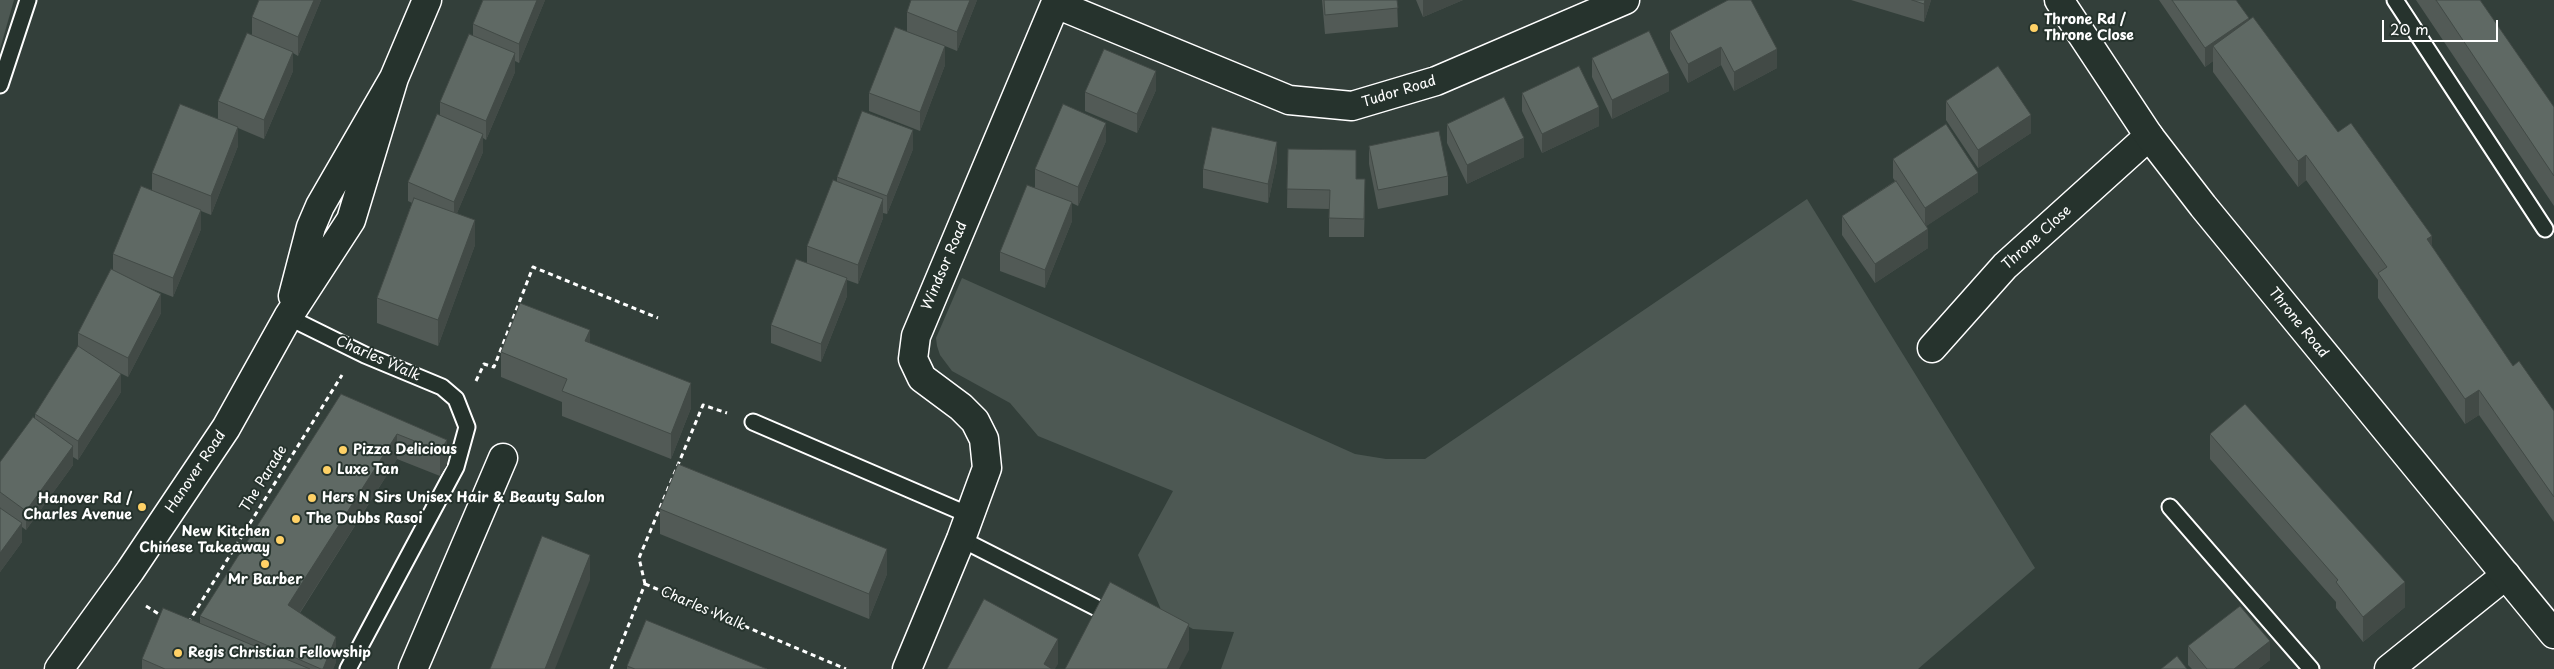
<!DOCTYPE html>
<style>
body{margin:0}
#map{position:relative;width:2554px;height:669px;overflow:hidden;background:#333f3a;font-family:"Playpen Sans",sans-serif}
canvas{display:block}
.scale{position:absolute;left:2382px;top:20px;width:116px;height:22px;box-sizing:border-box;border:2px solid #fff;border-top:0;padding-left:6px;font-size:15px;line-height:18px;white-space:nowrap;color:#fff;-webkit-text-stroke:4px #26332d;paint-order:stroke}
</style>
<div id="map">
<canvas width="2554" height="669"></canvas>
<div class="scale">20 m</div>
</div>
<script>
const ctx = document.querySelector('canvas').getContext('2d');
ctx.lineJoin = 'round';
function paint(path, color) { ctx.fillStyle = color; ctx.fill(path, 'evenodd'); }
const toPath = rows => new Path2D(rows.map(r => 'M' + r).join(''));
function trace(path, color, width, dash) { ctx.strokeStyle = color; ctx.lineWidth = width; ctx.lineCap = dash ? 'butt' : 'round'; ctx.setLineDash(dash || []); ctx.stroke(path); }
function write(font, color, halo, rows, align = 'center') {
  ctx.font = font + ' "Playpen Sans",sans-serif'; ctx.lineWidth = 4; ctx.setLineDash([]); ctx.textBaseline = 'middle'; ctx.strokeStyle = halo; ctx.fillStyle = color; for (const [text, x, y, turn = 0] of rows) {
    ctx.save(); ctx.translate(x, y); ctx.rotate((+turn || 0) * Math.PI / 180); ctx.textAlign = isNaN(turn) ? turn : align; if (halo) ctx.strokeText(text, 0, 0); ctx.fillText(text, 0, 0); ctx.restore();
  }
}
paint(toPath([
 [0,0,14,0,0,49],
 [1807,199,2035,568,1918,669,1221,669,1234,632,1193,629,1162,612,1138,555,1173,491,1038,436,1010,403,952,371,940,355,937,346,936,338,962,278,1355,454,1386,459,1425,459]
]), '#4d5853');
const service = toPath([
 [2395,0,2545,229],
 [0,85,28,0],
 [288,317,365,355,442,387,456,399,467,427,456,467,348,669],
 [753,422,969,515],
 [2170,507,2311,669],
 [961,539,1099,609]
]);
const minor = toPath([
 [1056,4,1289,100,1352,106,1436,81,1625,0],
 [1932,348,2005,266,2149,136],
 [413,669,503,458],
 [907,669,961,539,987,468,984,439,975,421,961,407,922,378,913,359,916,336,1057,0],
 [2389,669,2506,575]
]);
const tertiary = toPath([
 [2059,0,2149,136,2203,206,2554,634],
 [293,296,311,227,320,206,394,78,427,0],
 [59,669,130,571,226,428,288,317,351,220,394,78]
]);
trace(service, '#fff', 19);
trace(minor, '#fff', 31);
trace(tertiary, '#fff', 31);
trace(toPath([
 [476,381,484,364,494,367,533,267,658,318],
 [645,584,639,558,703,405,727,413],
 [645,584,846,669],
 [146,606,162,616],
 [188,623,342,375],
 [611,669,645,584]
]), '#fff', 3, [5, 4]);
trace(service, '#26332d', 15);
trace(minor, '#26332d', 28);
trace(tertiary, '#26332d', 28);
paint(toPath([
 [259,0,321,0,298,56,293,53,293,71,264,139,238,128,238,146,211,215,201,211,201,229,173,297,140,284,161,313,128,377,120,373,121,392,78,460,73,457,73,465,26,530,22,527,22,542,0,572,0,462,35,419,35,414,78,346,78,333,113,270,113,254,152,190,152,173,218,119,218,101,252,35,252,17],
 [483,0,545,0,519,63,515,61,515,72,486,140,483,138,483,152,457,213,475,245,438,346,377,323,377,298,412,203,408,201,408,182,440,115,440,102,473,36,473,24],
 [977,0,957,51,945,46,945,65,920,131,869,111,869,93,907,31,907,12],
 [1322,0,1397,0,1398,27,1325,34],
 [1416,0,1463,0,1423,17],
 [1851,0,1931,0,1924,22],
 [2159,0,2236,0,2249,20,2338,132,2432,247,2513,366,2554,411,2554,522,2479,415,2465,424,2378,298,2378,280,2306,180,2298,187,2213,72,2213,61,2205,67],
 [2416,0,2480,0,2554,107,2554,206],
 [1670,31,1777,49,1777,68,1734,91,1721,65,1688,83,1670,49],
 [1592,58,1669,91,1612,119,1592,77],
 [1156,90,1137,133,1085,111,1085,92],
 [1522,93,1599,126,1542,153,1522,111],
 [1946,101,2031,133,1978,168,1946,120],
 [1447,124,1524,157,1467,184,1447,143],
 [1106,141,1078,206,1072,203,1072,221,1045,288,1000,271,1000,252,1035,188,1035,169],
 [1369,146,1448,176,1448,195,1378,209,1369,164],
 [913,149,887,214,883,213,883,218,858,284,847,280,847,296,821,362,771,343,771,325,807,263,807,246,837,182,837,177],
 [1288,149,1356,179,1365,198,1364,237,1329,237,1329,209,1287,208],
 [1893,159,1978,192,1926,226,1928,248,1875,283,1842,235,1842,216,1895,181,1893,178],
 [1277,161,1268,203,1203,188,1203,169],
 [590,343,691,408,671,459,562,416,562,402,501,377,501,352],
 [341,394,447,440,447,465,440,476,397,459,300,613,336,662,333,669,142,669,142,659,200,623,200,616],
 [2210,434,2405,607,2363,642,2336,608,2336,602,2210,459],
 [660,509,887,574,869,619,660,534],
 [2188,646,2270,660,2258,669,2192,669,2188,665],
 [627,666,767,669,627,669]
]), '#525a56');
paint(toPath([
 [314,0,321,0,298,56,298,37],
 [537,0,545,0,519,63,519,44],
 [970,0,977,0,957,51,957,32],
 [1423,0,1463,0,1423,17],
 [1925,0,1931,0,1924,22,1924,4],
 [2249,18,2249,37,2213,46,2213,61,2205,67,2205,48],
 [945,46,945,65,920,131,920,112],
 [1721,47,1721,65,1688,83,1688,64],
 [1777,49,1777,68,1734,91,1734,72],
 [293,52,293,71,264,139,264,120],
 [515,53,515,72,486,140,486,121],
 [1156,71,1156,90,1137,133,1137,114],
 [1669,73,1669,91,1612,119,1612,100],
 [1599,107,1599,126,1542,153,1542,134],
 [2031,115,2031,133,1978,168,1978,150],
 [1106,123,1106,141,1078,206,1078,187],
 [238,127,238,146,211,215,211,196],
 [913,130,913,149,887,214,887,196],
 [483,134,483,152,454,220,454,202],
 [1524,138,1524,157,1467,184,1467,165],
 [1277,142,1277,161,1268,203,1268,184],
 [2306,155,2306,180,2298,187,2298,161],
 [1978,173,1978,192,1925,227,1925,208],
 [883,199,883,218,858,284,858,265],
 [1072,202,1072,221,1045,288,1045,270],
 [201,210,201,229,173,297,173,278],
 [475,220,475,245,438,346,438,320],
 [1928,229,1928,248,1875,283,1875,264],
 [2432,236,2432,262,2427,239],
 [847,278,847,296,821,362,821,344],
 [161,294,161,313,128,377,128,358],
 [590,330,590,356,585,341],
 [121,374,121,392,78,460,78,441],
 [691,383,691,408,671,459,671,434],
 [2479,390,2479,415,2465,424,2465,399],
 [397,434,397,459,288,631,288,605],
 [447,440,447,465,440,476,440,451],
 [73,446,73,465,26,530,26,511],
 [22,523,22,542,0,572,0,553],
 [887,549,887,574,869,619,869,594],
 [590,555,590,580,555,669,545,669],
 [2405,582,2405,607,2363,642,2363,617],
 [1189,624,1189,650,1179,669,1167,669],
 [336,637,336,662,333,669,323,669],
 [1058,639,1058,664,1055,669,1044,669,1044,664],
 [2270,641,2270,660,2258,669,2234,669]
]), '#424a46');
const building = toPath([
 [259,0,314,0,298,37,252,17,259,0],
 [483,0,537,0,519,44,473,24,483,0],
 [911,0,970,0,957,32,907,12,911,0],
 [1324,0,1397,0,1398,8,1325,15,1324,0],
 [1728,0,1751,0,1777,49,1734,72,1721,47,1688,64,1670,31,1728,0],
 [1912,0,1925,0,1924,4,1912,0],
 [2172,0,2236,0,2249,18,2205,48,2172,0],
 [2436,0,2480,0,2554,107,2554,176,2436,0],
 [2253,17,2338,132,2351,123,2432,236,2427,239,2513,366,2519,361,2554,411,2554,497,2479,390,2465,399,2378,273,2387,267,2306,155,2298,161,2213,46,2253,17],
 [895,27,945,46,920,112,869,93,895,27],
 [1649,31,1669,73,1612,100,1592,58,1649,31],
 [247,33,293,52,264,120,218,101,247,33],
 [469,34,515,53,486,121,440,102,469,34],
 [1104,49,1156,71,1137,114,1085,92,1104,49],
 [1579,66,1599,107,1542,134,1522,93,1579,66],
 [1998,66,2031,115,1978,150,1946,101,1998,66],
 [1504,97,1524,138,1467,165,1447,124,1504,97],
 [180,104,238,127,211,196,152,173,180,104],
 [1063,104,1106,123,1078,187,1035,169,1063,104],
 [862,111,913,130,887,196,837,177,862,111],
 [437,114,483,134,454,202,408,182,437,114],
 [1946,124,1978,173,1925,208,1893,159,1946,124],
 [1212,127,1277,142,1268,184,1203,169,1212,127],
 [1439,131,1448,176,1378,190,1369,146,1439,131],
 [1288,149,1356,150,1356,179,1365,179,1364,219,1329,218,1330,190,1287,189,1288,149],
 [833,180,883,199,858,265,807,246,833,180],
 [1896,181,1928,229,1875,264,1842,216,1896,181],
 [1027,185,1072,202,1045,270,1000,252,1027,185],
 [141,186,201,210,173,278,113,254,141,186],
 [414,198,475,220,438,320,377,298,414,198],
 [796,259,847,278,821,344,771,325,796,259],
 [111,269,161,294,128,358,78,333,111,269],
 [520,303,590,330,585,341,691,383,671,434,562,391,567,379,501,352,520,303],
 [78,346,121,374,78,441,35,414,78,346],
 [341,394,447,440,440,451,397,434,288,605,336,637,323,669,321,669,200,616,341,394],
 [2245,404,2405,582,2363,617,2336,582,2338,580,2210,434,2245,404],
 [33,417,73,446,26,511,0,492,0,462,33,417],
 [678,464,887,549,869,594,660,509,678,464],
 [0,508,22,523,0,553,0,508],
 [542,536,590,555,545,669,490,669,542,536],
 [1110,582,1189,624,1167,669,1065,669,1110,582],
 [984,599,1058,639,1044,664,1052,669,947,669,984,599],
 [2240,606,2270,641,2234,669,2207,669,2188,646,2240,606],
 [163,608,310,669,165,669,142,659,163,608],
 [646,620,767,669,635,669,627,666,646,620],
 [2177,656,2187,669,2161,669,2177,656]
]);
paint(building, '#5f6964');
trace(building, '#424a46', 1);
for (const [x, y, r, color] of [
 [2034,28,5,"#ffd166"],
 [343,450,5,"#ffd166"],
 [327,470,5,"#ffd166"],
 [312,498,5,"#ffd166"],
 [142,507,5,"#ffd166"],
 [296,519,5,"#ffd166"],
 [280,540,5,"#ffd166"],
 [265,564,5,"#ffd166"],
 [178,653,5,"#ffd166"]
]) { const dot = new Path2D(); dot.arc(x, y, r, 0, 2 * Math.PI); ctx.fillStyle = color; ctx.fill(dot); trace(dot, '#26332d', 2); }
write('bold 14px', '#fff', '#26332d', [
 ["Throne Rd /",2044,20],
 ["Throne Close",2044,36],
 ["Pizza Delicious",353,450],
 ["Luxe Tan",337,470],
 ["Hers N Sirs Unisex Hair & Beauty Salon",322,498],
 ["Hanover Rd /",132,499,"right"],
 ["Charles Avenue",132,515,"right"],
 ["The Dubbs Rasoi",306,519],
 ["New Kitchen",270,532,"right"],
 ["Chinese Takeaway",270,548,"right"],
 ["Mr Barber",265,580,"center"],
 ["Regis Christian Fellowship",188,653]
], 'left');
write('14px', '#fff', '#26332d', [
 ["Tudor Road",1399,92,-17],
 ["Throne Close",2037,238,-42],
 ["Windsor Road",945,266,-67],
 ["Throne Road",2298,323,51],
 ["Charles Walk",378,359,24],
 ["Hanover Road",196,472,-56],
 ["The Parade",264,479,-58],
 ["Charles Walk",703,609,23]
]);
</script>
